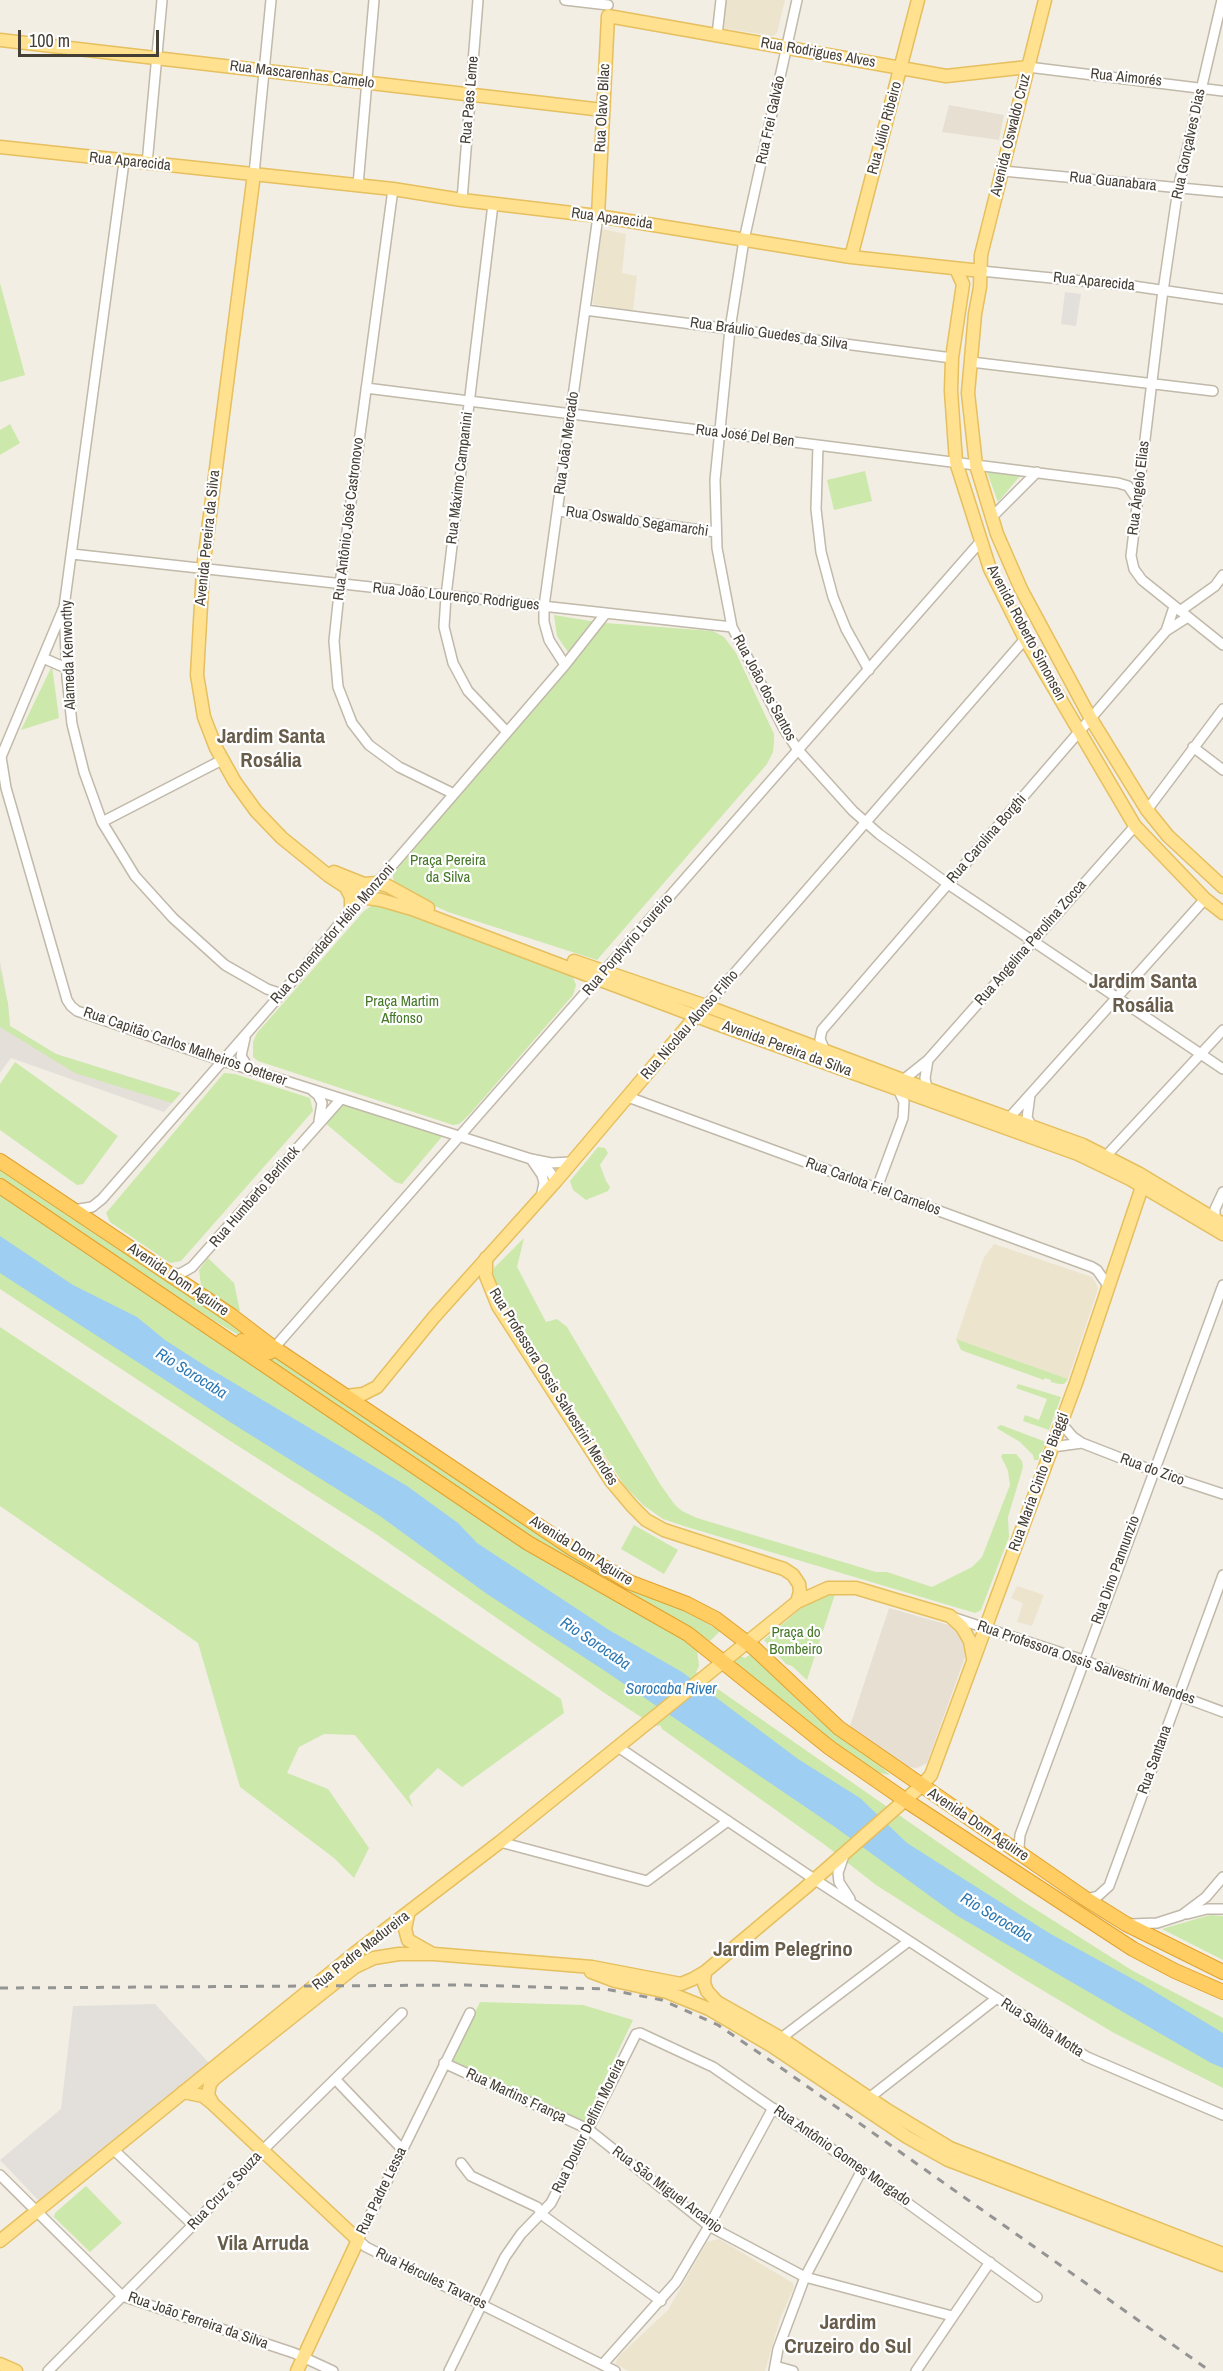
<!DOCTYPE html>
<meta charset="utf-8">
<style>
body{margin:0}
#map{position:relative;width:1223px;height:2371px;overflow:hidden;background:#f2eee4;font-family:"Archivo Narrow",sans-serif}
canvas{display:block}
.scale{position:absolute;left:18px;top:30px;width:141px;height:27px;box-sizing:border-box;border:3px solid #453e34;border-top:0;padding-left:8px;font-size:18px;line-height:21px;white-space:nowrap;color:#453e34;-webkit-text-stroke:4px #fff;paint-order:stroke}
</style>
<div id="map">
<canvas width="1223" height="2371"></canvas>
<div class="scale">100 m</div>
</div>
<script>
const ctx = document.querySelector('canvas').getContext('2d');
ctx.lineJoin = 'round';
function paint(path, color) { ctx.fillStyle = color; ctx.fill(path, 'evenodd'); }
const toPath = rows => new Path2D(rows.map(r => 'M' + r).join(''));
function trace(path, color, width, dash) { ctx.strokeStyle = color; ctx.lineWidth = width; ctx.lineCap = dash ? 'butt' : 'round'; ctx.setLineDash(dash || []); ctx.stroke(path); }
function write(font, color, halo, rows, align = 'center') {
  ctx.font = font + ' "Archivo Narrow",sans-serif'; ctx.lineWidth = 4.5; ctx.setLineDash([]); ctx.textBaseline = 'middle'; ctx.strokeStyle = halo; ctx.fillStyle = color; for (const [text, x, y, turn = 0] of rows) {
    ctx.save(); ctx.translate(x, y); ctx.rotate((+turn || 0) * Math.PI / 180); ctx.textAlign = isNaN(turn) ? turn : align; if (halo) ctx.strokeText(text, 0, 0); ctx.fillText(text, 0, 0); ctx.restore();
  }
}
paint(toPath([
 [949,105,1004,115,999,140,942,132],
 [889,1608,949,1625,959,1634,965,1644,965,1657,927,1763,917,1768,907,1767,850,1726]
]), '#e7e0d2');
paint(toPath([
 [0,961,8,1004,10,1026,56,1054,181,1093,164,1112,11,1058,0,1073]
]), '#e4dfd9');
paint(toPath([
 [726,0,785,0,777,33,773,36,722,28],
 [601,229,626,234,622,273,637,276,633,311,593,304],
 [994,1244,1092,1277,1096,1283,1098,1289,1068,1379,956,1339,984,1257],
 [1017,1586,1044,1595,1032,1626,1017,1622,1023,1603,1011,1598],
 [719,2239,793,2283,794,2287,780,2319,765,2371,629,2371,615,2364,619,2356,668,2310,707,2242]
]), '#ece4cd');
paint(toPath([
 [0,283,25,375,0,382],
 [10,424,20,443,0,455,0,430],
 [865,471,872,501,834,510,827,480],
 [987,472,1020,476,998,502],
 [554,615,596,622,568,652,557,636],
 [605,623,713,631,724,637,736,653,774,734,774,741,773,752,767,764,597,960,448,912,396,888,393,878,393,874],
 [52,666,59,718,21,730],
 [374,904,382,904,548,965,573,977,576,985,573,995,468,1116,459,1124,453,1125,258,1061,253,1057,253,1042,257,1033,364,911],
 [0,968,8,1004,10,1026,56,1054,181,1093,172,1103,75,1073,0,1027],
 [15,1062,118,1136,83,1184,77,1185,0,1130,0,1084],
 [224,1073,235,1074,310,1098,313,1111,181,1261,170,1263,110,1222,106,1213],
 [342,1102,445,1133,402,1184,395,1182,324,1122],
 [598,1147,605,1148,608,1153,600,1165,606,1181,610,1187,608,1191,586,1200,573,1190,570,1181],
 [0,1168,266,1346,257,1346,213,1320,31,1201,0,1180],
 [0,1194,566,1572,693,1645,697,1650,699,1666,696,1672,705,1681,706,1686,712,1685,1024,1902,1133,1971,1223,2018,1223,2088,1114,2033,1017,1975,876,1885,825,1845,662,1729,660,1725,658,1726,644,1719,606,1694,376,1534,235,1444,0,1289],
 [524,1238,517,1267,546,1322,557,1319,567,1327,660,1484,675,1505,682,1511,697,1518,876,1572,887,1572,932,1587,972,1567,982,1557,1010,1485,1008,1471,1001,1456,1003,1454,1016,1454,1022,1461,1023,1467,1008,1517,1009,1537,981,1610,975,1613,687,1527,663,1519,643,1505,624,1485,496,1287,493,1277,494,1268],
 [208,1258,234,1283,240,1311,238,1311,201,1286,199,1270],
 [0,1327,561,1699,564,1713,462,1787,438,1768,409,1796,413,1808,355,1735,324,1734,299,1747,287,1773,328,1789,369,1848,354,1878,334,1858,240,1787,198,1643,0,1506],
 [956,1339,1068,1379,1064,1384,1059,1384,1051,1382,1051,1380,1045,1378,1044,1380,966,1352,961,1350],
 [274,1353,562,1549,694,1616,720,1631,710,1641,522,1533,262,1356],
 [1018,1384,1061,1397,1049,1430,1023,1421,1025,1415,1039,1420,1047,1399,1016,1388],
 [1001,1425,1046,1442,1038,1460,1034,1460,1033,1455,1020,1442,998,1429,997,1427],
 [634,1525,678,1550,664,1574,621,1549],
 [836,1591,807,1680,792,1666,786,1664,764,1640,807,1603],
 [751,1654,814,1716,875,1761,890,1775,870,1771,738,1666,735,1659,740,1656,745,1658],
 [1210,1915,1223,1916,1223,1960,1162,1929],
 [480,2002,583,2005,633,2020,583,2124,451,2061],
 [86,2186,122,2223,90,2252,54,2217,55,2213]
]), '#cce8ab');
paint(toPath([
 [1065,292,1081,294,1076,326,1061,324],
 [155,2004,209,2063,41,2203,0,2160,61,2109,73,2006]
]), '#e3e0dc');
paint(toPath([
 [0,1236,73,1285,137,1317,165,1340,207,1367,407,1486,458,1523,477,1543,609,1630,682,1672,798,1759,860,1798,907,1843,1049,1933,1142,1984,1223,2033,1223,2068,1211,2063,956,1915,835,1827,605,1671,487,1594,380,1516,230,1422,0,1273]
]), '#9ecef2');
const minor = toPath([
 [565,0,608,5],
 [797,0,744,240,730,329,715,480,717,548,732,627,784,729,798,750,853,811,879,834,951,886,1223,1069],
 [1222,0,1178,189,1162,298,1131,556,1134,569,1142,580,1223,645],
 [717,35,721,0],
 [1028,67,1223,91],
 [124,162,64,607,67,677,72,724,84,772,102,822,135,876,173,918,225,965,267,989,282,994],
 [147,164,162,0],
 [1003,171,1223,192],
 [254,174,271,0],
 [358,185,374,0],
 [393,189,340,584,334,641,338,687,352,723,369,745,399,767,454,794],
 [462,200,478,0],
 [493,204,446,596,444,627,453,663,468,691,507,732],
 [981,271,1133,286,1223,299],
 [585,310,952,358],
 [971,362,1213,391],
 [366,388,1118,483,1128,486,1137,499],
 [818,446,816,509,821,552,833,597,846,629,869,670],
 [558,511,716,532],
 [991,518,1037,472],
 [72,554,732,627],
 [64,607,1,757,6,788,67,1000,71,1006,77,1011,223,1061,531,1159,551,1163,572,1162],
 [1180,611,1215,586,1223,575],
 [1166,631,1174,607],
 [43,658,66,668],
 [565,665,549,640,544,622,544,606,598,216],
 [1193,747,1223,770],
 [1147,810,1223,709],
 [102,822,222,760],
 [706,1006,1025,639],
 [245,1038,241,1056,249,1069],
 [825,1051,820,1039,822,1030,1166,631,1188,617],
 [903,1080,928,1060,1135,826],
 [927,1089,925,1078,928,1060],
 [313,1091,318,1095,322,1103,319,1121],
 [1030,1095,1027,1118,1032,1126],
 [628,1097,1092,1267,1097,1270,1109,1287],
 [1009,1118,1205,899],
 [1106,1156,1223,1030],
 [531,1159,542,1175,544,1183,541,1198],
 [538,1164,550,1172,556,1181],
 [877,1188,903,1118,904,1102,898,1089],
 [73,1210,92,1207,102,1199,302,970,361,897,377,883,454,794,565,665,606,613],
 [1215,1219,1215,1209,1223,1192],
 [170,1273,180,1274,192,1267,341,1099],
 [274,1348,981,541],
 [1061,1423,1073,1437,1082,1443,1159,1473,1223,1494],
 [1052,1447,1082,1443],
 [955,1618,1083,1660,1223,1712],
 [618,1747,814,1879,1087,2057,1223,2115],
 [500,1842,647,1881,728,1821],
 [1022,1854,1019,1847,1020,1835,1223,1285],
 [844,1855,838,1873,839,1882,850,1899],
 [1086,1899,1098,1896,1109,1886,1223,1575],
 [1187,1914,1207,1909,1223,1909],
 [1131,1924,1157,1923,1182,1915,1206,1897,1223,1877],
 [470,2013,358,2240,366,2247,615,2371],
 [776,2042,909,1941],
 [444,2063,588,2129,709,2226,805,2277,952,2316],
 [335,2079,402,2149],
 [869,2098,997,1998],
 [114,2150,193,2225],
 [461,2163,471,2176,537,2207,545,2217,661,2301],
 [0,2175,122,2296,294,2353,333,2371],
 [603,2364,676,2282,709,2226,773,2108],
 [775,2366,793,2371],
 [48,2371,193,2225,263,2150,402,2013],
 [449,2371,505,2257,521,2234,551,2203,636,2034,640,2033,713,2067,862,2170,1037,2297],
 [774,2371,778,2349,805,2277,862,2170],
 [916,2371,990,2262]
]);
const major = toPath([
 [1045,0,981,255,980,287,975,314,968,393,976,465,997,534,1021,589,1091,719,1147,810,1168,836,1223,887],
 [0,40,603,110],
 [0,147,393,189,462,200,598,216,851,257,981,271],
 [254,174,203,569,197,675,204,717,216,748,235,782,256,811,282,838,329,876,361,897,381,900,412,909,717,1024,1078,1154,1130,1179,1223,1234],
 [598,216,608,16,946,76,1028,67],
 [851,257,918,0],
 [956,269,963,284,952,358,951,391,956,462,990,569,1025,639,1135,826,1205,899,1223,913],
 [334,872,364,884,377,883,388,886,428,908],
 [345,886,351,897,351,909],
 [574,961,706,1006,903,1080,1083,1145,1138,1173,1223,1224],
 [486,1258,486,1276,498,1306,611,1481,632,1506,646,1520,664,1530,784,1569,793,1575,799,1584,800,1592,797,1602],
 [346,1396,363,1394,377,1387,434,1317,556,1181,701,1010],
 [408,1915,405,1929,408,1940,431,1953],
 [591,1972,615,1981,667,1992,709,2009,772,2046,907,2137,948,2160,1223,2265],
 [705,1972,704,1983,707,1991,717,2002,779,2037,887,2110,950,2148,1223,2254],
 [183,2092,203,2096,213,2104,358,2240,297,2371],
 [213,2104,208,2095,210,2084,214,2079,355,1967,374,1958,399,1954,434,1954,592,1967,681,1984,693,1979,705,1972,805,1888,921,1786,931,1775,1076,1383,1142,1187,1138,1173],
 [0,2241,355,1953,500,1842,797,1602,828,1588,856,1588,950,1616,962,1627,970,1641,973,1658],
 [0,2364,16,2371]
]);
const highway = toPath([
 [0,1161,232,1316,274,1348,573,1549,629,1582,687,1604,716,1619,754,1648,839,1728,1086,1899,1126,1924,1223,1972],
 [0,1186,528,1543,688,1634,830,1748,905,1800,1133,1949,1175,1971,1223,1992],
 [242,1341,264,1352,270,1352,274,1348]
]);
trace(minor, '#c1b9a9', 12);
trace(major, '#e6bf5e', 15);
trace(highway, '#e1a22f', 16);
trace(minor, '#fff', 9);
trace(major, '#ffe190', 12);
trace(highway, '#ffcd62', 14);
trace(toPath([
 [0,1988,466,1985,605,1989,662,2000,718,2025,777,2065,1210,2371]
]), '#949494', 3, [8, 8]);
write('15px', '#453e34', '#fff', [
 ["Rua Rodrigues Alves",818,53,10],
 ["Rua Mascarenhas Camelo",302,75,7],
 ["Rua Aimorés",1126,78,6],
 ["Rua Paes Leme",470,100,-85],
 ["Rua Olavo Bilac",603,108,-87],
 ["Rua Frei Galvão",771,120,-78],
 ["Rua Júlio Ribeiro",885,128,-75],
 ["Avenida Oswaldo Cruz",1011,135,-76],
 ["Rua Gonçalves Dias",1189,144,-78],
 ["Rua Aparecida",130,162,6],
 ["Rua Guanabara",1113,182,6],
 ["Rua Aparecida",612,219,8],
 ["Rua Aparecida",1094,282,6],
 ["Rua Bráulio Guedes da Silva",769,334,8],
 ["Rua José Del Ben",745,436,7],
 ["Rua João Mercado",567,443,-82],
 ["Rua Máximo Campanini",460,478,-83],
 ["Rua Ângelo Elias",1139,488,-83],
 ["Rua Antônio José Castronovo",349,519,-83],
 ["Rua Oswaldo Segamarchi",637,522,8],
 ["Avenida Pereira da Silva",208,538,-84],
 ["Rua João Lourenço Rodrigues",456,597,6],
 ["Avenida Roberto Simonsen",1026,633,62],
 ["Alameda Kenworthy",69,655,-92],
 ["Rua João dos Santos",764,688,62],
 ["Rua Carolina Borghi",987,839,-49],
 ["Rua Comendador Hélio Monzoni",333,934,-49],
 ["Rua Angelina Perolina Zocca",1031,943,-49],
 ["Rua Porphyrio Loureiro",628,945,-49],
 ["Rua Nicolau Alonso Filho",690,1025,-49],
 ["Rua Capitão Carlos Malheiros Oetterer",185,1047,19],
 ["Avenida Pereira da Silva",787,1049,20],
 ["Rua Carlota Fiel Carnelos",873,1187,20],
 ["Rua Humberto Berlinck",255,1197,-49],
 ["Avenida Dom Aguirre",178,1280,34],
 ["Rua Professora Ossis Salvestrini Mendes",553,1387,58],
 ["Rua do Zico",1152,1470,20],
 ["Rua Maria Cinto de Biaggi",1039,1482,-70],
 ["Avenida Dom Aguirre",581,1551,32],
 ["Rua Dino Pannunzio",1116,1570,-70],
 ["Rua Professora Ossis Salvestrini Mendes",1086,1663,19],
 ["Rua Santana",1155,1760,-70],
 ["Avenida Dom Aguirre",978,1825,34],
 ["Rua Padre Madureira",361,1951,-38],
 ["Rua Saliba Motta",1042,2028,33],
 ["Rua Martins França",516,2096,25],
 ["Rua Doutor Delfim Moreira",589,2126,-64],
 ["Rua Antônio Gomes Morgado",842,2156,35],
 ["Rua São Miguel Arcanjo",667,2190,37],
 ["Rua Cruz e Souza",225,2191,-47],
 ["Rua Padre Lessa",382,2191,-64],
 ["Rua Hércules Tavares",431,2279,26],
 ["Rua João Ferreira da Silva",198,2321,19]
]);
write('15px', '#447726', '#fff', [
 ["Praça Pereira",448,861],
 ["da Silva",448,878],
 ["Praça Martim",402,1002],
 ["Affonso",402,1019],
 ["Praça do",796,1633],
 ["Bombeiro",796,1650]
]);
write('italic 16px', '#2b77b3', '#fff', [
 ["Rio Sorocaba",191,1374,32],
 ["Rio Sorocaba",595,1644,34],
 ["Sorocaba River",671,1690],
 ["Rio Sorocaba",996,1918,31]
]);
write('bold 21px', '#685c4b', '#fff', [
 ["Jardim Santa",271,737],
 ["Rosália",271,761],
 ["Jardim Santa",1143,982],
 ["Rosália",1143,1006],
 ["Jardim Pelegrino",783,1950],
 ["Vila Arruda",263,2244],
 ["Jardim",848,2323],
 ["Cruzeiro do Sul",848,2347]
]);
</script>
